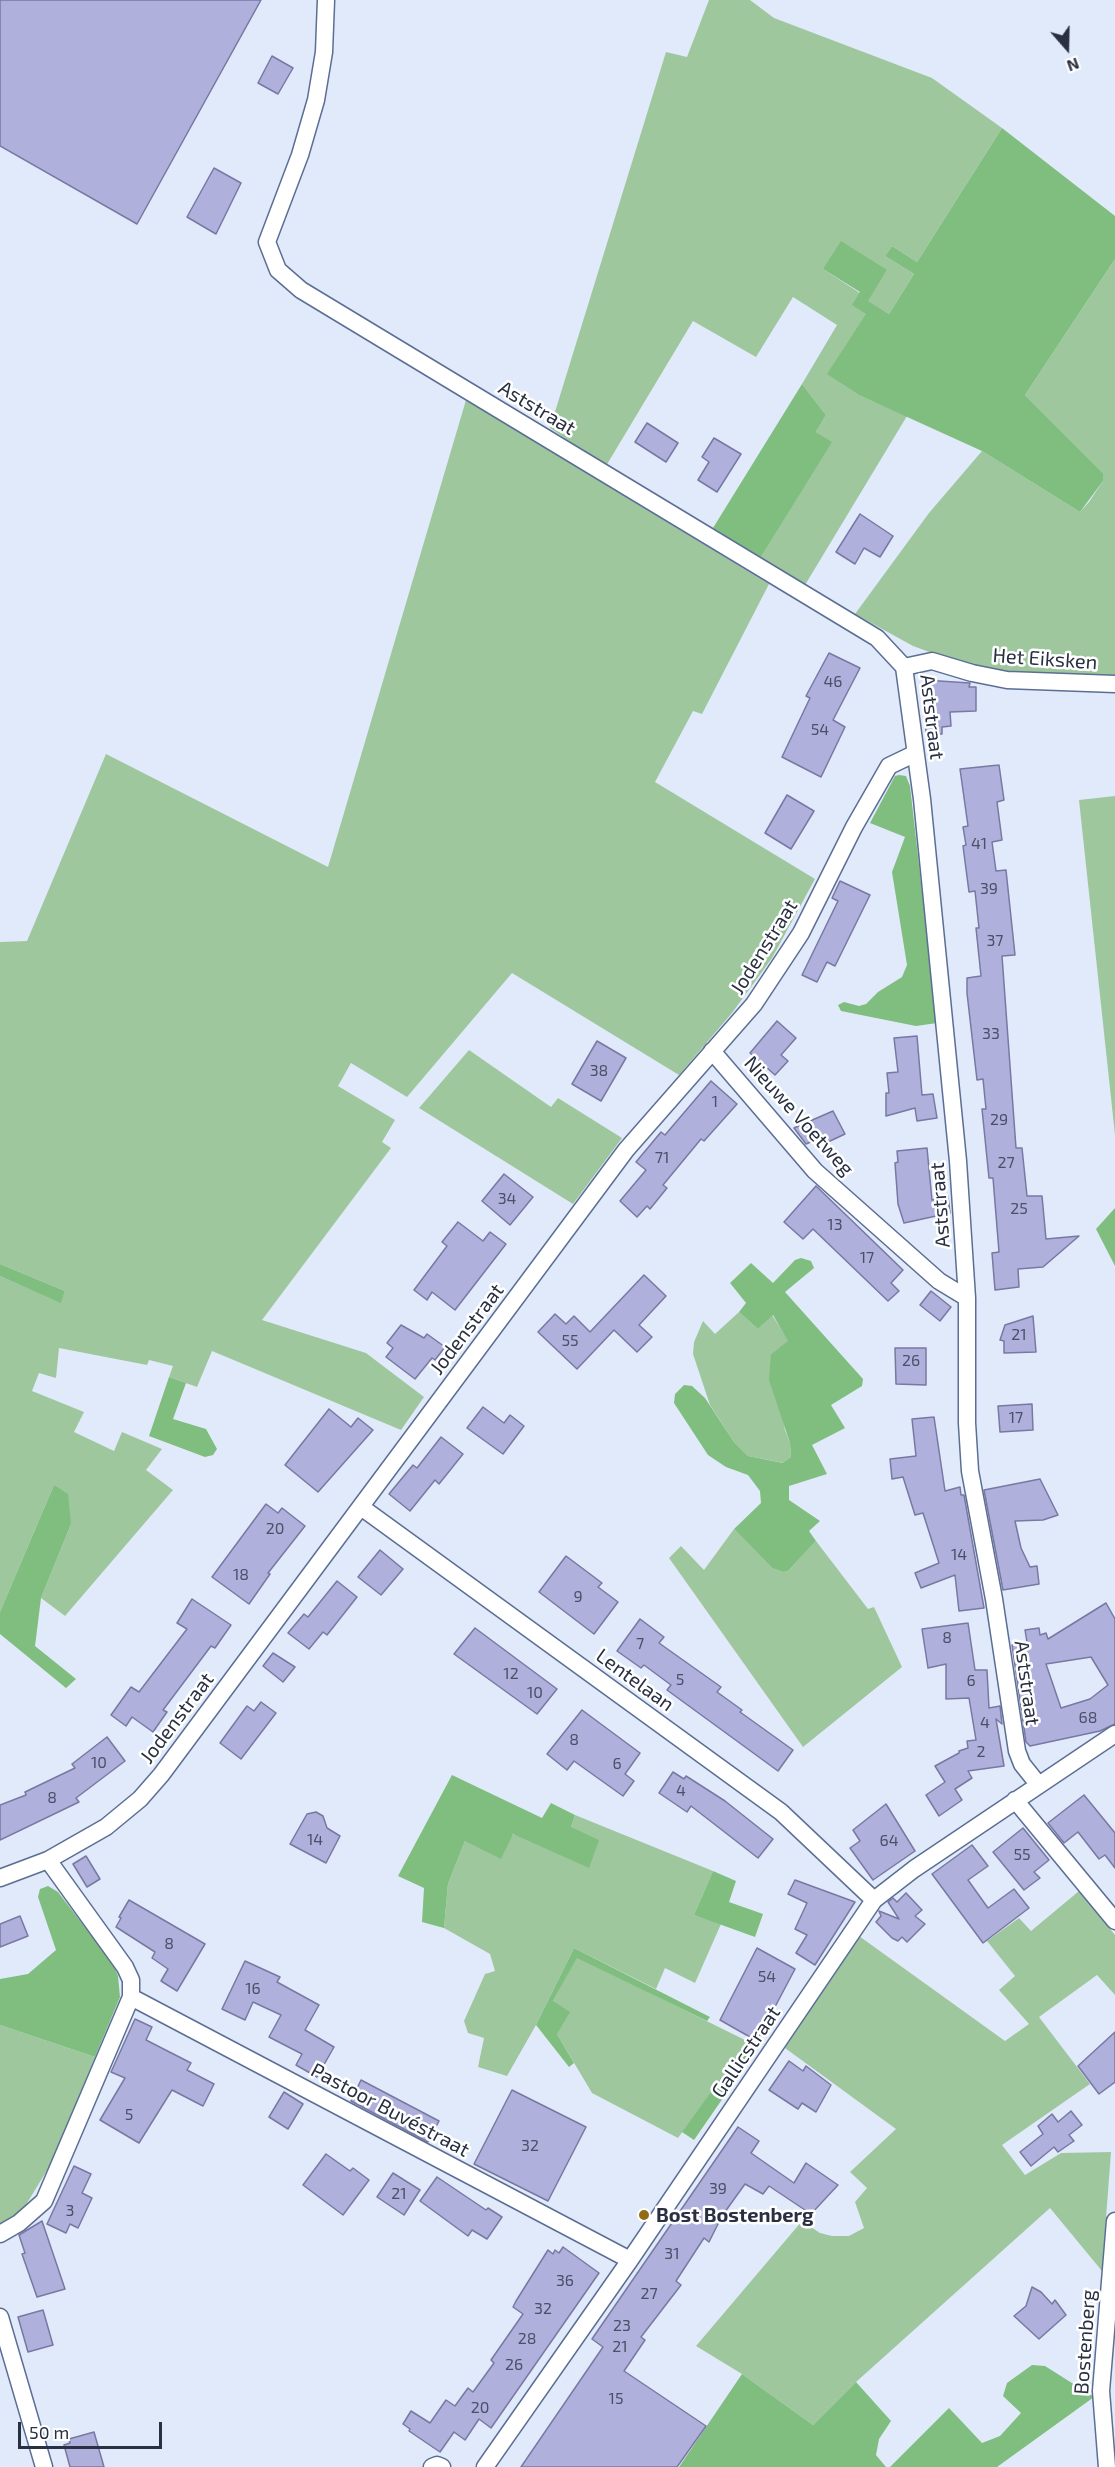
<!DOCTYPE html>
<meta charset="utf-8">
<style>
body{margin:0}
#map{position:relative;width:1115px;height:2467px;overflow:hidden;background:#e1eafb;font-family:"Exo 2",sans-serif}
canvas{display:block}
.north{position:absolute;left:1037px;top:18px;width:60px;height:60px;-webkit-text-stroke:4px #fff;paint-order:stroke;rotate:160deg;font-size:16px;font-weight:700;line-height:24px;text-align:center;color:#283041}
.north::after{content:'';display:block;margin:auto;width:21px;height:27px;background:#283041;clip-path:polygon(50% 0,100% 100%,50% 72%,0 100%)}
.scale{position:absolute;left:18px;top:2422px;width:144px;height:27px;box-sizing:border-box;border:3px solid #283041;border-top:0;padding-left:8px;font-size:18px;line-height:21px;white-space:nowrap;color:#283041;-webkit-text-stroke:4px #fff;paint-order:stroke}
</style>
<div id="map">
<canvas width="1115" height="2467"></canvas>
<div class="north">N</div>
<div class="scale">50 m</div>
</div>
<script>
const ctx = document.querySelector('canvas').getContext('2d');
ctx.lineJoin = 'round';
function paint(path, color) { ctx.fillStyle = color; ctx.fill(path, 'evenodd'); }
const toPath = rows => new Path2D(rows.map(r => 'M' + r).join(''));
function trace(path, color, width, dash) { ctx.strokeStyle = color; ctx.lineWidth = width; ctx.lineCap = dash ? 'butt' : 'round'; ctx.setLineDash(dash || []); ctx.stroke(path); }
function write(font, color, halo, rows, align = 'center') {
  ctx.font = font + ' "Exo 2",sans-serif'; ctx.lineWidth = 5; ctx.setLineDash([]); ctx.textBaseline = 'middle'; ctx.strokeStyle = halo; ctx.fillStyle = color; for (const [text, x, y, turn = 0] of rows) {
    ctx.save(); ctx.translate(x, y); ctx.rotate((+turn || 0) * Math.PI / 180); ctx.textAlign = isNaN(turn) ? turn : align; if (halo) ctx.strokeText(text, 0, 0); ctx.fillText(text, 0, 0); ctx.restore();
  }
}
paint(toPath([
 [709,0,750,0,774,18,932,78,1002,128,917,262,892,246,885,256,914,274,889,314,867,301,887,270,823,269,860,293,866,314,861,396,907,416,805,585,761,557,831,442,816,432,826,415,802,384,837,325,793,297,756,357,693,321,606,466,550,428,666,52,687,57],
 [1115,259,1115,677,1012,674,954,661,913,646,855,614,929,513,982,451,1080,512,1089,502,1103,481,1103,473,1025,395],
 [466,400,769,584,702,714,693,711,655,782,815,879,772,958,732,1013,679,1075,512,973,407,1097,351,1063,338,1086,395,1120,382,1142,391,1148,262,1320,366,1353,424,1397,401,1430,212,1351,197,1387,169,1377,173,1366,149,1360,147,1365,59,1348,56,1378,39,1373,32,1391,84,1412,74,1432,114,1451,122,1432,162,1449,146,1470,173,1490,65,1616,41,1598,71,1524,54,1485,0,1612,0,1276,61,1302,65,1291,0,1264,0,942,27,941,106,754,328,867],
 [1115,796,1115,1135,1079,800],
 [469,1050,551,1107,558,1098,622,1138,573,1204,419,1108],
 [739,1312,758,1329,772,1315,789,1341,771,1354,785,1430,790,1443,791,1457,784,1463,748,1456,734,1442,710,1405,693,1354,694,1342,703,1321,715,1334],
 [734,1529,772,1568,783,1572,788,1571,816,1541,868,1609,874,1607,902,1667,803,1747,669,1558,681,1546,704,1570],
 [575,1815,713,1871,694,1915,721,1924,695,1983,665,1968,656,1989,574,1948,536,2025,507,2076,478,2067,484,2038,468,2033,464,2021,485,1974,495,1971,490,1954,444,1928,448,1884,465,1841,571,1827],
 [1079,1891,1115,1935,1115,1995,1097,1975,1039,2017,1090,2084,1002,2145,1025,2175,1061,2153,1111,2152,1102,2271,1050,2208,856,2382,813,2425,742,2374,696,2346,802,2221,820,2233,832,2236,849,2236,864,2228,855,2202,867,2188,850,2172,896,2129,785,2048,859,1936,1005,2041,1029,2024,999,1990,1015,1976,987,1941,1019,1918,1031,1931],
 [577,1957,747,2041,678,2138,592,2093,557,2034,553,2001],
 [0,2025,95,2057,52,2162,21,2213,0,2226]
]), '#9fc79e');
paint(toPath([
 [1002,128,1115,216,1115,259,1025,395,1103,473,1103,481,1080,512,982,451,861,396,827,374,866,314,852,305,860,292,823,269,841,241,887,270,868,301,889,314,914,274,885,256,892,246,917,262],
 [802,384,826,415,816,432,832,442,761,557,713,528],
 [899,775,906,776,910,786,937,1023,916,1026,841,1011,838,1005,844,1002,859,1006,866,1004,878,992,902,977,907,965,892,872,905,837,870,823,895,776],
 [1115,1208,1115,1266,1096,1229],
 [801,1258,811,1261,814,1268,785,1292,863,1379,862,1386,831,1405,845,1428,812,1445,827,1474,789,1486,789,1500,820,1521,809,1531,816,1541,788,1571,783,1572,772,1568,734,1529,761,1503,760,1491,748,1475,726,1467,708,1455,674,1403,675,1394,684,1385,692,1386,705,1398,734,1442,748,1456,783,1463,791,1457,790,1443,769,1380,771,1354,788,1341,773,1315,758,1329,739,1312,746,1303,730,1283,751,1263,773,1283,795,1260],
 [0,1264,65,1291,61,1303,0,1276],
 [169,1377,186,1383,173,1419,206,1429,217,1449,213,1455,205,1457,149,1436],
 [54,1485,68,1494,71,1524,41,1598,35,1646,76,1679,66,1688,0,1634,0,1612],
 [452,1775,542,1818,551,1803,575,1815,571,1827,599,1840,589,1868,513,1834,501,1859,465,1841,448,1884,444,1928,422,1922,424,1888,398,1876],
 [713,1871,736,1881,729,1902,763,1914,755,1937,694,1915],
 [48,1886,58,1892,114,1965,118,1976,120,1997,95,2057,0,2025,0,1979,28,1974,56,1950,38,1897,40,1889],
 [574,1948,710,2017,707,2021,577,1958,553,2001,570,2012,557,2034,574,2063,569,2067,536,2025],
 [747,2041,759,2046,694,2140,682,2132],
 [1032,2365,1045,2366,1094,2397,997,2467,890,2467,949,2408,982,2443,1000,2436,1021,2413,1003,2396,1007,2383],
 [742,2374,813,2425,856,2382,891,2421,879,2439,876,2455,886,2467,679,2467]
]), '#7fbe7e');
const building = toPath([
 [0,0,261,0,137,224,0,146,0,0],
 [272,56,293,68,278,94,258,83,272,56],
 [214,168,241,183,216,234,187,217,214,168],
 [647,423,678,443,666,462,635,442,647,423],
 [714,438,741,454,717,492,698,480,709,462,702,457,714,438],
 [860,514,893,536,880,557,864,548,855,564,836,552,860,514],
 [829,653,860,668,833,720,845,727,821,777,782,757,810,698,806,696,829,653],
 [924,680,970,683,969,687,976,687,976,711,950,712,951,726,942,727,942,734,926,734,924,680],
 [999,765,1004,800,997,802,1002,840,992,842,996,871,1006,870,1015,955,1002,956,1016,1148,1022,1148,1027,1196,1042,1196,1046,1239,1079,1236,1043,1267,1018,1269,1019,1287,995,1290,992,1253,999,1252,993,1178,989,1178,982,1109,986,1109,983,1079,977,1080,967,993,967,978,981,976,976,928,979,928,975,891,969,892,963,846,966,845,963,827,968,826,960,769,999,765],
 [787,795,814,811,791,849,765,833,787,795],
 [840,881,870,895,835,966,827,962,817,982,802,975,838,901,832,898,840,881],
 [777,1021,796,1038,781,1055,788,1061,775,1075,750,1053,777,1021],
 [917,1036,922,1095,933,1094,937,1118,917,1121,915,1108,886,1116,886,1093,889,1093,887,1073,898,1072,894,1038,917,1036],
 [597,1041,626,1058,601,1101,572,1084,597,1041],
 [711,1081,737,1104,704,1141,701,1139,663,1185,667,1188,650,1209,647,1206,637,1217,620,1201,646,1170,636,1162,661,1132,665,1135,711,1081],
 [833,1111,845,1134,828,1142,825,1136,806,1144,794,1128,833,1111],
 [927,1148,932,1200,948,1196,950,1213,904,1223,898,1204,895,1163,898,1162,897,1151,927,1148],
 [504,1174,533,1197,510,1225,482,1201,504,1174],
 [816,1186,903,1270,891,1283,899,1291,888,1301,813,1229,803,1239,784,1222,816,1186],
 [458,1222,483,1241,490,1232,506,1244,455,1310,432,1292,427,1300,414,1290,447,1246,442,1242,458,1222],
 [644,1275,666,1296,639,1325,652,1337,637,1352,614,1330,577,1369,538,1332,555,1314,566,1324,574,1316,590,1332,644,1275],
 [931,1291,951,1307,940,1321,920,1305,931,1291],
 [1033,1316,1036,1352,1004,1353,1004,1341,1000,1340,1005,1325,1033,1316],
 [401,1325,424,1338,427,1334,445,1347,435,1360,432,1358,415,1379,386,1357,393,1348,387,1343,401,1325],
 [895,1348,926,1348,926,1385,896,1384,895,1348],
 [1032,1404,1033,1430,1000,1432,998,1406,1032,1404],
 [483,1407,504,1423,510,1415,524,1426,503,1454,467,1428,483,1407],
 [329,1409,351,1427,358,1418,373,1430,318,1492,285,1465,329,1409],
 [934,1417,945,1491,960,1487,961,1495,964,1495,984,1608,959,1611,955,1575,921,1588,915,1573,939,1563,923,1513,915,1515,903,1477,892,1479,890,1459,916,1456,912,1419,934,1417],
 [441,1437,463,1454,439,1484,435,1480,410,1511,389,1494,413,1465,417,1468,441,1437],
 [1040,1479,1058,1515,1043,1520,1015,1521,1021,1548,1030,1567,1037,1566,1039,1584,1003,1590,984,1490,1040,1479],
 [266,1504,278,1513,282,1508,305,1526,268,1573,270,1574,249,1604,212,1577,266,1504],
 [380,1550,403,1569,381,1595,358,1577,380,1550],
 [566,1556,602,1583,598,1587,618,1602,594,1634,539,1592,566,1556],
 [337,1581,357,1597,327,1635,323,1632,309,1649,288,1633,304,1614,308,1617,337,1581],
 [192,1599,231,1625,215,1648,211,1646,163,1710,167,1712,153,1732,132,1717,126,1726,111,1715,131,1687,139,1692,187,1629,177,1623,192,1599],
 [1106,1603,1115,1619,1115,1724,1100,1731,1030,1746,1026,1742,1012,1645,1027,1642,1025,1630,1039,1628,1040,1635,1046,1633,1048,1639,1106,1603],
 [1091,1657,1108,1685,1090,1699,1061,1708,1046,1664,1091,1657],
 [640,1619,664,1637,659,1643,721,1687,717,1692,742,1710,740,1712,793,1750,778,1771,667,1690,671,1685,644,1665,641,1668,617,1651,640,1619],
 [968,1623,975,1670,987,1670,989,1708,1000,1706,1002,1724,996,1719,1004,1766,968,1771,972,1778,955,1789,962,1800,939,1816,926,1795,945,1782,935,1766,959,1753,959,1751,968,1748,967,1741,976,1740,969,1698,946,1699,946,1664,928,1668,922,1629,968,1623],
 [475,1628,557,1689,537,1714,454,1654,475,1628],
 [273,1653,295,1667,283,1682,263,1666,273,1653],
 [261,1702,276,1713,241,1759,220,1743,247,1706,254,1711,261,1702],
 [582,1710,640,1753,625,1774,634,1781,623,1796,574,1761,567,1770,547,1754,582,1710],
 [107,1737,125,1761,76,1798,79,1802,0,1840,0,1805,26,1795,25,1792,75,1768,72,1764,107,1737],
 [673,1772,684,1779,686,1776,725,1801,773,1839,758,1858,691,1806,687,1812,659,1793,673,1772],
 [1084,1795,1115,1833,1115,1868,1105,1855,1099,1859,1078,1832,1064,1843,1048,1823,1084,1795],
 [886,1804,915,1851,873,1880,850,1848,860,1841,853,1830,886,1804],
 [316,1812,323,1816,327,1828,340,1836,326,1863,290,1844,307,1814,316,1812],
 [1023,1828,1049,1860,1034,1872,1040,1878,1024,1890,993,1852,1023,1828],
 [972,1845,988,1866,968,1880,988,1908,1014,1889,1029,1908,983,1943,932,1874,972,1845],
 [86,1856,100,1879,87,1887,73,1864,86,1856],
 [795,1880,855,1902,815,1965,796,1953,807,1935,795,1929,807,1903,788,1894,795,1880],
 [906,1893,922,1910,915,1916,925,1924,907,1942,902,1937,898,1941,892,1938,876,1922,881,1916,879,1911,899,1919,888,1902,893,1898,897,1902,906,1893],
 [129,1900,205,1944,177,1991,161,1981,168,1969,152,1958,155,1952,116,1927,121,1918,119,1917,129,1900],
 [20,1916,28,1936,0,1947,0,1924,20,1916],
 [757,1948,795,1969,757,2041,720,2020,757,1948],
 [245,1961,280,1977,277,1982,319,2005,305,2030,334,2047,317,2077,296,2065,302,2054,269,2037,281,2015,253,2002,245,2020,222,2009,245,1961],
 [135,2019,152,2027,146,2040,191,2063,187,2070,214,2084,203,2106,172,2090,139,2143,100,2120,125,2078,111,2072,135,2019],
 [1115,2032,1115,2082,1099,2094,1078,2066,1115,2032],
 [789,2061,803,2071,806,2066,831,2085,816,2112,802,2103,798,2109,769,2090,789,2061],
 [361,2080,439,2121,428,2142,351,2101,361,2080],
 [512,2090,586,2127,548,2201,474,2164,512,2090],
 [284,2092,303,2104,288,2129,269,2117,284,2092],
 [1071,2111,1082,2125,1069,2135,1074,2141,1058,2152,1054,2147,1031,2166,1020,2152,1043,2134,1038,2126,1052,2114,1058,2122,1071,2111],
 [738,2127,759,2141,751,2153,794,2183,806,2163,838,2185,811,2214,769,2186,763,2194,745,2184,722,2216,709,2242,704,2238,676,2281,681,2285,641,2337,645,2340,624,2371,706,2426,677,2467,521,2467,603,2347,592,2339,738,2127],
 [326,2154,350,2171,353,2168,369,2180,343,2215,303,2185,326,2154],
 [74,2166,91,2174,82,2193,92,2198,78,2228,70,2224,66,2233,47,2224,74,2166],
 [393,2173,420,2190,404,2215,377,2197,393,2173],
 [437,2177,486,2210,488,2208,502,2217,487,2239,472,2230,468,2236,420,2201,437,2177],
 [42,2221,65,2289,37,2297,22,2254,25,2253,19,2235,42,2221],
 [563,2247,599,2273,491,2428,479,2419,465,2440,454,2432,440,2452,409,2431,410,2429,403,2424,411,2411,430,2423,446,2400,455,2406,468,2388,473,2392,494,2363,491,2360,523,2314,513,2307,516,2301,548,2250,553,2254,555,2250,559,2253,563,2247],
 [1032,2287,1041,2292,1052,2304,1055,2300,1066,2315,1039,2339,1014,2316,1026,2306,1032,2287],
 [43,2310,53,2345,28,2352,18,2317,43,2310],
 [94,2432,104,2467,70,2467,64,2445,70,2443,69,2439,94,2432]
]);
paint(building, '#b0b0dd');
trace(building, '#7878a2', 1.5);
const street = toPath([
 [326,0,324,52,316,100,300,155,267,242,278,270,301,290,877,638,904,667,922,799,958,1161,967,1298,967,1423,970,1471,994,1599,1017,1751,1022,1764,1038,1784],
 [904,667,932,661,972,673,1007,680,1115,684],
 [712,1051,815,1171,939,1281,967,1298],
 [361,1507,781,1812,874,1900],
 [1015,1800,1115,1921],
 [0,1878,48,1860,106,1827,140,1799,161,1775,626,1150,754,1004,801,933,854,827,889,766,914,754],
 [131,1997,630,2260],
 [0,2234,19,2223,44,2201,131,1997,131,1980,125,1967,48,1860],
 [0,2317,44,2467],
 [432,2467,437,2465,442,2467],
 [485,2467,630,2260,874,1900,914,1869,1115,1734],
 [1107,2467,1101,2391,1115,2221]
]);
trace(street, '#5b6e94', 19);
trace(street, '#fff', 16);
for (const [x, y, r, color] of [
 [644,2215,6,"#906d12"]
]) { const dot = new Path2D(); dot.arc(x, y, r, 0, 2 * Math.PI); ctx.fillStyle = color; ctx.fill(dot); trace(dot, '#fff', 2); }
write('16px', '#4a5068', null, [
 ["46",833,682],
 ["54",820,730],
 ["41",979,844],
 ["39",989,889],
 ["37",995,941],
 ["33",991,1034],
 ["38",599,1071],
 ["1",715,1102],
 ["29",999,1120],
 ["71",662,1158],
 ["27",1006,1163],
 ["34",507,1199],
 ["25",1019,1209],
 ["13",835,1225],
 ["17",867,1258],
 ["21",1019,1335],
 ["55",570,1341],
 ["26",911,1361],
 ["17",1016,1418],
 ["20",275,1529],
 ["14",959,1555],
 ["18",241,1575],
 ["9",578,1597],
 ["8",947,1638],
 ["7",640,1644],
 ["12",511,1674],
 ["5",680,1680],
 ["6",971,1681],
 ["10",535,1693],
 ["68",1088,1718],
 ["4",985,1723],
 ["8",574,1740],
 ["2",981,1752],
 ["10",99,1763],
 ["6",617,1764],
 ["4",681,1791],
 ["8",52,1798],
 ["14",315,1840],
 ["64",889,1841],
 ["55",1022,1855],
 ["8",169,1944],
 ["54",767,1977],
 ["16",253,1989],
 ["5",129,2115],
 ["32",530,2146],
 ["39",718,2189],
 ["21",399,2194],
 ["3",70,2211],
 ["31",672,2254],
 ["36",565,2281],
 ["27",649,2294],
 ["32",543,2309],
 ["23",622,2326],
 ["28",527,2339],
 ["21",620,2347],
 ["26",514,2365],
 ["15",616,2399],
 ["20",480,2408]
]);
write('20px', '#283041', '#fff', [
 ["Aststraat",537,408,31],
 ["Het Eiksken",1045,659,4],
 ["Aststraat",932,717,83],
 ["Jodenstraat",764,947,-58],
 ["Nieuwe Voetweg",799,1116,48],
 ["Aststraat",940,1205,-94],
 ["Jodenstraat",467,1329,-53],
 ["Lentelaan",635,1680,36],
 ["Aststraat",1027,1683,82],
 ["Jodenstraat",177,1718,-53],
 ["Gallicstraat",746,2052,-56],
 ["Pastoor Buvéstraat",390,2110,28],
 ["Bostenberg",1085,2342,-86]
]);
write('bold 20px', '#283041', '#fff', [
 ["Bost Bostenberg",656,2215]
], 'left');
</script>
